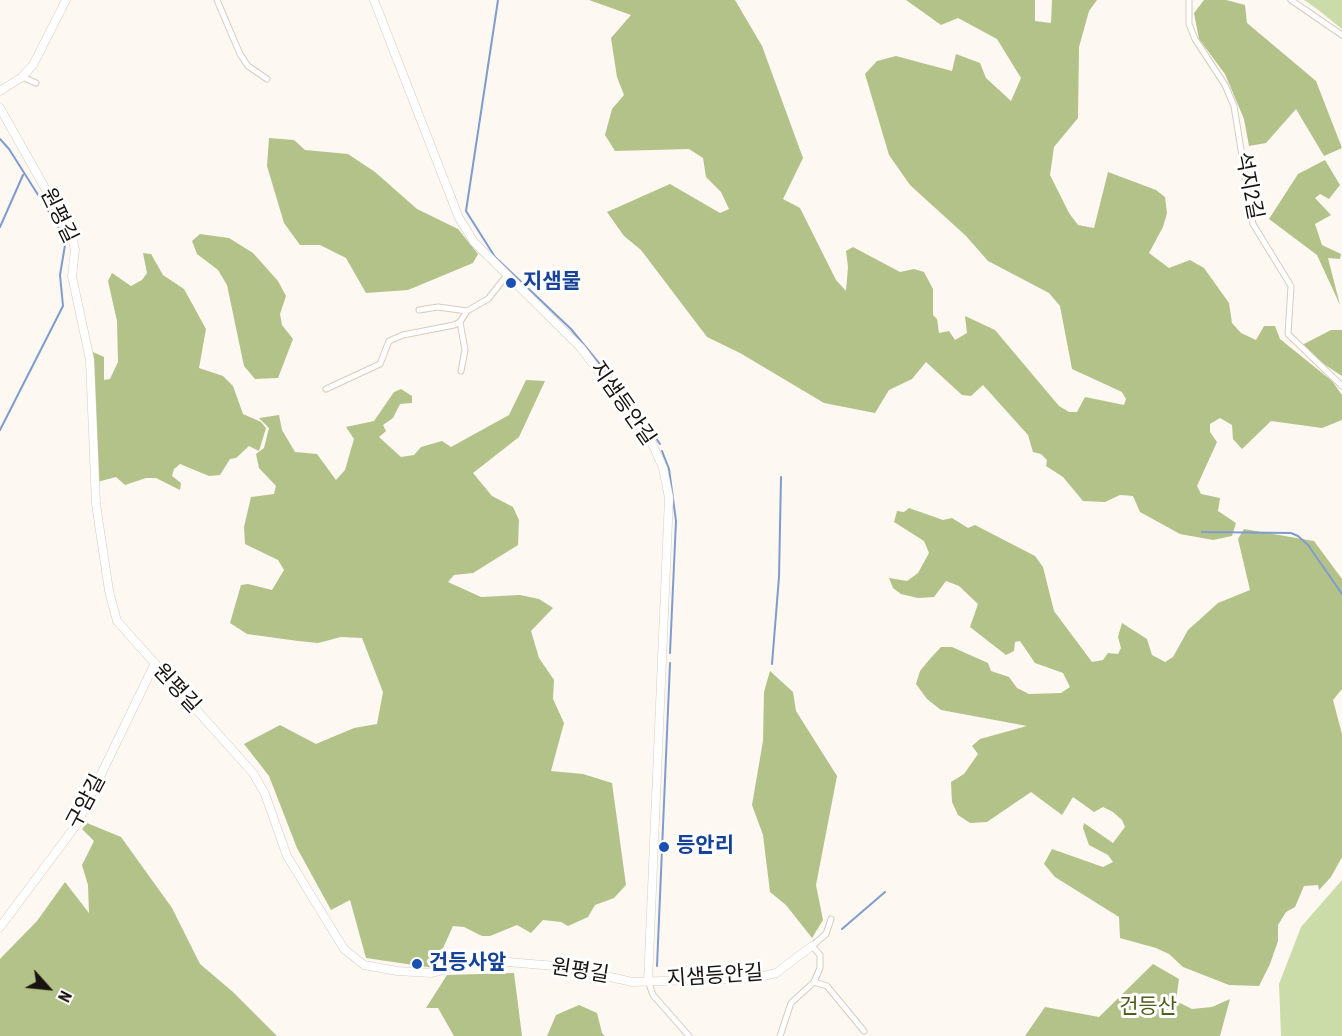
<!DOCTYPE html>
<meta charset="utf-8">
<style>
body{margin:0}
#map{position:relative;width:1342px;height:1036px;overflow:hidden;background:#fdf8f2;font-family:"Roboto Condensed",sans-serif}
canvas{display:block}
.north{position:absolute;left:18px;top:958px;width:60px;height:60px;-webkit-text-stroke:4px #fff;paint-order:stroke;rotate:117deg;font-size:16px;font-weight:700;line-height:24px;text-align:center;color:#18130f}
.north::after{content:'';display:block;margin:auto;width:21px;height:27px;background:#18130f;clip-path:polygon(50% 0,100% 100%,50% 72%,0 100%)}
</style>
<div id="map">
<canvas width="1342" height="1036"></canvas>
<div class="north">N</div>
</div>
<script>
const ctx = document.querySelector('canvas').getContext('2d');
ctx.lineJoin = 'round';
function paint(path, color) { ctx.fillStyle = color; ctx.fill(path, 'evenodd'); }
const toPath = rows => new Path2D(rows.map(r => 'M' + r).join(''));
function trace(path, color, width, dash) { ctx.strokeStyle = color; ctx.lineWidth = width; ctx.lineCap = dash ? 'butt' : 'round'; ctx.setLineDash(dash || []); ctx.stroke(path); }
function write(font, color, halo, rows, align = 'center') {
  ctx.font = font + ' "Roboto Condensed","Noto Sans KR",sans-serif'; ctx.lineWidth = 6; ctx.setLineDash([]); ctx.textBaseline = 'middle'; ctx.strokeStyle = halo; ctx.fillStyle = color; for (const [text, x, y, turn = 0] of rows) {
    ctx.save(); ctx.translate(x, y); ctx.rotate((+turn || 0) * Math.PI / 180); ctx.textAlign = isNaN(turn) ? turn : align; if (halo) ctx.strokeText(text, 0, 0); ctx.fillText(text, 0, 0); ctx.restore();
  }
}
paint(toPath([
 [1304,0,1342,0,1342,29,1317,9],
 [1342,880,1342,1036,1281,1036,1279,984,1301,927]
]), '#ccdca8');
paint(toPath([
 [589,0,735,0,762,46,803,158,783,199,800,208,836,280,846,291,848,267,846,251,853,247,900,272,914,269,924,272,933,289,933,315,937,319,939,333,949,331,955,340,967,333,965,316,995,330,1059,406,1069,412,1077,412,1085,397,1124,405,1126,399,1122,392,1072,369,1060,306,1049,293,988,261,966,236,910,185,889,155,865,74,877,61,896,56,952,71,956,54,980,63,986,78,1011,101,1021,78,997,39,958,18,941,25,906,0,1035,0,1035,21,1051,23,1052,0,1097,0,1089,11,1079,47,1078,118,1054,147,1050,175,1069,213,1078,225,1094,228,1108,172,1156,190,1165,197,1167,213,1163,227,1149,253,1169,268,1190,260,1204,268,1229,303,1232,323,1241,333,1256,340,1264,326,1275,326,1280,339,1332,381,1342,395,1342,420,1322,428,1271,421,1242,449,1233,439,1232,425,1220,418,1210,424,1210,432,1217,442,1197,486,1201,494,1220,498,1218,511,1236,523,1232,536,1213,540,1180,534,1140,512,1133,496,1120,495,1105,502,1083,501,1063,477,1046,466,1047,460,1041,454,1033,452,1028,435,983,385,971,396,962,395,926,362,912,379,889,390,875,413,824,403,740,353,707,337,641,250,624,236,607,212,670,184,720,213,729,209,721,192,706,177,703,158,689,149,615,151,605,135,612,109,624,95,617,77,611,38,631,15],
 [1204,0,1226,0,1245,5,1247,23,1316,81,1342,148,1324,156,1296,109,1266,143,1249,146,1244,119,1225,74,1199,39,1194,13],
 [269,138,294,140,305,150,348,154,375,172,417,209,458,229,478,254,473,263,408,290,366,293,346,258,320,245,300,245,284,223,267,166],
 [1325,160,1340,185,1329,199,1320,194,1315,198,1331,215,1315,224,1322,245,1341,254,1340,259,1328,258,1340,305,1317,255,1269,219,1298,174],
 [200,234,229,238,253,253,278,281,286,296,280,314,282,325,293,339,278,378,255,379,244,366,227,285,218,270,197,254,192,241],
 [143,253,151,254,163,275,184,289,206,329,199,368,223,376,233,386,243,414,261,422,266,428,259,451,249,446,236,458,230,459,220,475,209,476,180,464,174,469,172,476,181,483,180,490,156,478,146,478,125,485,116,477,97,482,93,352,104,357,104,380,110,379,118,362,117,321,108,281,112,273,131,286,142,280,147,273],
 [1331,330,1342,330,1342,376,1319,361,1302,345],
 [526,380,545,381,519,437,473,473,492,496,513,507,519,520,518,545,473,573,454,575,448,582,481,597,520,595,539,599,553,608,531,631,539,658,554,680,553,699,564,723,551,771,583,774,612,783,626,885,614,898,595,905,588,917,568,926,561,922,543,920,531,933,517,925,490,936,482,936,464,927,453,926,434,968,366,958,350,900,331,910,297,848,269,776,244,744,280,725,316,744,354,728,377,724,383,692,362,638,341,637,318,643,298,641,247,634,230,623,241,585,248,584,272,590,284,570,278,560,245,544,244,527,251,497,274,494,276,486,259,468,256,454,264,448,269,428,259,418,279,415,282,430,295,452,317,454,336,480,345,470,354,439,346,427,374,421,394,392,401,389,412,396,412,403,400,404,393,418,383,425,386,431,379,437,401,457,414,455,421,447,442,441,451,447,509,415],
 [909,508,943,520,952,518,968,528,975,525,1035,556,1043,567,1054,611,1092,662,1103,660,1108,653,1118,654,1121,648,1118,637,1122,623,1147,639,1152,655,1165,662,1173,657,1188,630,1218,603,1250,590,1238,539,1244,529,1314,541,1342,579,1342,689,1333,700,1342,734,1342,857,1331,877,1319,890,1318,885,1304,886,1295,907,1286,912,1278,925,1278,941,1270,964,1259,986,1229,985,1183,967,1169,954,1156,948,1120,938,1119,917,1055,877,1044,864,1052,849,1103,867,1113,862,1108,855,1089,845,1083,828,1084,823,1113,843,1125,827,1122,820,1113,812,1103,807,1094,812,1073,797,1062,815,1031,792,987,822,970,823,958,815,952,802,951,782,964,774,978,754,972,746,980,739,1027,726,941,710,927,699,916,684,920,671,929,660,941,647,952,647,988,663,991,671,1009,677,1017,688,1029,694,1061,693,1070,687,1063,673,1035,663,1020,641,1015,642,1014,651,1006,655,970,627,978,604,959,586,946,581,934,597,918,598,901,594,893,588,889,578,907,581,918,573,929,553,924,541,894,522,897,511,904,512],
 [770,671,793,692,796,711,837,776,816,885,823,920,812,938,786,905,770,892,763,835,752,805,763,741,764,692],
 [87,823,121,837,172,908,200,964,233,992,277,1036,0,1036,0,959,37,921,65,882,89,913,88,885,82,865,94,841,82,829],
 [1153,964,1179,979,1176,1001,1192,1009,1212,1007,1230,999,1220,1036,1025,1036,1045,1007,1099,1017],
 [514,973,522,1036,454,1036,438,1008,426,1008,447,975],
 [579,1005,597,1013,602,1033,605,1036,547,1036,556,1015]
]), '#b2c288');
trace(toPath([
 [498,0,466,211,495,257,571,329,634,406,660,444],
 [0,139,9,149,66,239,60,275,63,306,0,430],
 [0,227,23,175],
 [662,451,669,469,676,521,670,653],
 [1202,532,1291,533,1298,536,1308,545,1342,594],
 [772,664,779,577,781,477],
 [842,929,885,892],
 [657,966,670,663]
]), '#7f9cce', 2);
const street = toPath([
 [217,0,240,54,248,66,267,79],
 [1189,0,1189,24,1195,39,1225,85,1234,106,1253,224,1291,286,1288,334,1342,386],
 [1291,0,1342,35],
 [22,77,36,83],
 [419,310,438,307,467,311],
 [460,322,465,350,461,371],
 [326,389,380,364,389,341,403,335,454,325,460,322,467,311,488,299,507,275],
 [648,981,653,995,689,1036],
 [814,982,827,986,864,1031],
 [780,1036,791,1003,814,982,820,968,820,955,812,946,826,934,831,919]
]);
const secondary = toPath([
 [374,0,459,218,474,242,581,348,652,443,663,468,669,498,648,981],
 [0,91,22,77,33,65,66,0],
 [0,108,72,236,75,250,72,276,90,360,96,504,109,591,117,621,253,773,265,794,287,856,344,949,364,965,397,971,432,973,471,963,496,961,567,967,632,982,755,978,776,973,812,946],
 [0,927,77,824,154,665]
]);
trace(street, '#d9cbbe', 7);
trace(secondary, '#d9cbbe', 9);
trace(street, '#fff', 5);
trace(secondary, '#fff', 8);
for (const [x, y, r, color] of [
 [511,283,6,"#1a4fb4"],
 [664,847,6,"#1a4fb4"],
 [417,964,6,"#1a4fb4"]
]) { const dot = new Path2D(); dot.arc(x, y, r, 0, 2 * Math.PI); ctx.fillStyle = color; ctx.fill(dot); trace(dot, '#fff', 2); }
write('21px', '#18130f', '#fff', [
 ["석지2길",1248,186,79],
 ["원평길",58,216,64],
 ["지샘등안길",622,404,55],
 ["원평길",176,689,47],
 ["구암길",87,802,-62],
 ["원평길",580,972,9],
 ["지샘등안길",715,977,-4]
]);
write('bold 21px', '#164399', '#fff', [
 ["지샘물",523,283],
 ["등안리",676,847],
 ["건등사앞",429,964]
], 'left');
write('21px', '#4f5d1e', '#fff', [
 ["건등산",1148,1008]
]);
</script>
